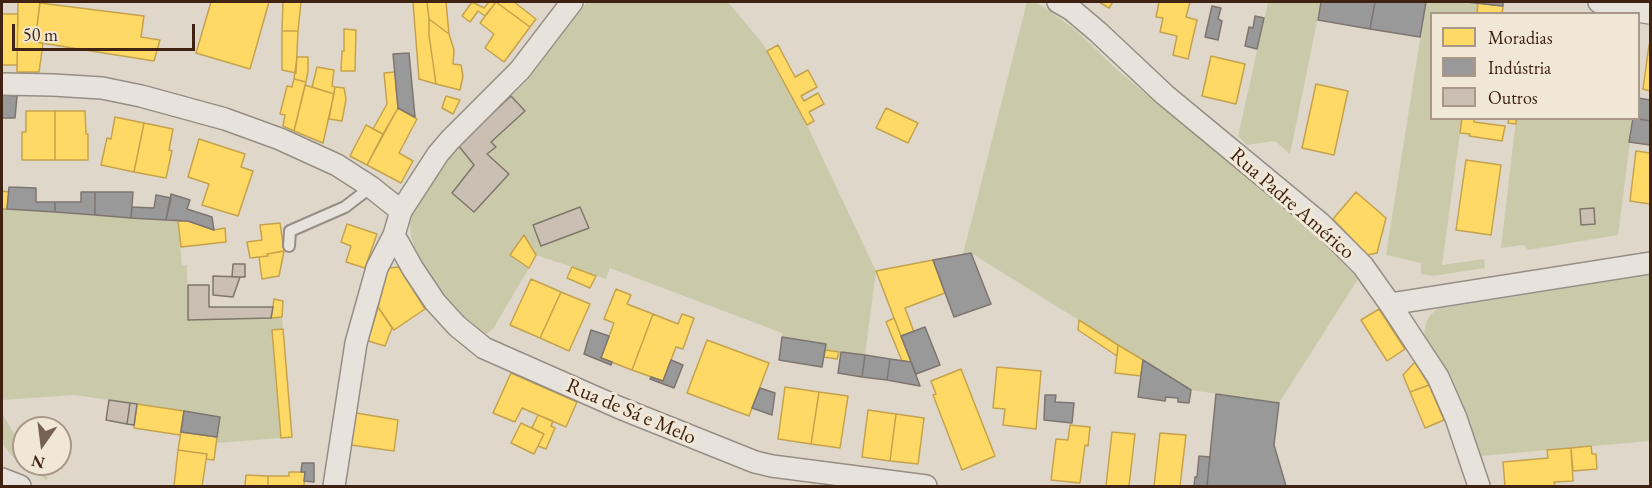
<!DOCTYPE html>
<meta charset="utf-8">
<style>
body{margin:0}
#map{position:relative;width:1652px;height:488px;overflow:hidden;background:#dfd7ca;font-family:"EB Garamond",serif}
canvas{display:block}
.frame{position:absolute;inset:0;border:3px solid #3f2211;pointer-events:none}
.legend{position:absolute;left:1430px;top:12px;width:210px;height:108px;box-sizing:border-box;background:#f0e7d7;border:2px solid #a99888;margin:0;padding:8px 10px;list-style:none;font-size:18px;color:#3f2211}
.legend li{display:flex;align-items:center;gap:12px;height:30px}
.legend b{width:30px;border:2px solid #a99888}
.north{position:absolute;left:12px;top:416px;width:60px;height:60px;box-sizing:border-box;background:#f0e7d7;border:2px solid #a99888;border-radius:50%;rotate:194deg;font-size:16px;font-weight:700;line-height:24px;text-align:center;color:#3f2211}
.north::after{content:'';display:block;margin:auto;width:21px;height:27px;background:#776152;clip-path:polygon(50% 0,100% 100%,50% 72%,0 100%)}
.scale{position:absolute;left:12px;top:24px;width:183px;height:27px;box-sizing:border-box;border:3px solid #3f2211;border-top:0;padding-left:8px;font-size:18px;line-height:21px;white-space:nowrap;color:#3f2211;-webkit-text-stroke:4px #f0e7d7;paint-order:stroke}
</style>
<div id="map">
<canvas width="1652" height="488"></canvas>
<div class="frame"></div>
<ul class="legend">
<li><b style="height:16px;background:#ffd966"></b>Moradias</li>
<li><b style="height:16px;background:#999"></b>Indústria</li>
<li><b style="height:16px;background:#cbbeb2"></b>Outros</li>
</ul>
<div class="north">N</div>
<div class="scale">50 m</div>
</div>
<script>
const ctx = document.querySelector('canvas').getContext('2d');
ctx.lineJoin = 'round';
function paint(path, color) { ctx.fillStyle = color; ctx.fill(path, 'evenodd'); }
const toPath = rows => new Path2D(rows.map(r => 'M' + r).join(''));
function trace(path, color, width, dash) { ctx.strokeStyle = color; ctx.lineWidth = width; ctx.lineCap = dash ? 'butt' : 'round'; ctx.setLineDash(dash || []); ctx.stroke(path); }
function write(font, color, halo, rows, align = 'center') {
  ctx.font = font + ' "EB Garamond",serif'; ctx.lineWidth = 6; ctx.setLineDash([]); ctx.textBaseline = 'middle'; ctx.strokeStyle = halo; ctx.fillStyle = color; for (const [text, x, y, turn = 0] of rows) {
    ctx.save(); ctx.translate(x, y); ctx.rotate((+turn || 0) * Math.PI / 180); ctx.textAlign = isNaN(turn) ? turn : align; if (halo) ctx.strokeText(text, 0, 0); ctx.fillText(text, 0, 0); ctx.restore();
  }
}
paint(toPath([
 [587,2,728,2,764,45,807,125,876,271,865,355,825,350,825,344,782,337,782,333,610,268,606,279,572,267,536,255,524,235,510,255,529,268,493,329,486,334,464,316,444,294,427,271,414,247,411,236,410,225,413,213,419,202,458,145,474,165,452,193,474,211,509,174,487,154,496,147,491,142,511,96,525,83],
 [580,207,588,228,541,246,533,225],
 [1027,2,1033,2,1044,7,1077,31,1116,69,1307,227,1358,279,1279,403,1191,390,971,253,963,254],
 [1268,2,1321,2,1290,154,1275,141,1247,145,1238,136],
 [1426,2,1478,3,1477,13,1432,14,1432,118,1462,119,1442,265,1484,259,1485,268,1433,276,1421,274,1421,263,1386,255],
 [1516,119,1633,119,1618,235,1528,250,1524,245,1501,248],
 [2,209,178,221,182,266,187,265,188,320,282,317,283,329,272,330,281,438,216,443,220,416,109,400,75,395,2,400],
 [1650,275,1650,441,1481,456,1453,381,1424,334,1426,323,1430,315,1436,310,1442,308],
 [2,413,24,451,24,464,34,464,48,478,47,480,24,466,12,456,2,443]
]), '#cacaab');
const homes = toPath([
 [18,2,40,2,35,42,43,43,39,72,17,72,18,2],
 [211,2,269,2,250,69,196,53,211,2],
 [283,2,301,2,298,31,282,31,283,2],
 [413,2,427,2,429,19,429,35,436,84,419,79,413,2],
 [427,2,446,2,449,34,429,19,427,2],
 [472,2,484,8,489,2,514,2,536,19,530,27,496,2,485,16,478,11,470,22,462,16,472,2],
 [496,2,530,27,504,62,485,48,494,34,480,23,496,2],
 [1099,2,1113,2,1109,8,1099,2],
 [1159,2,1190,2,1186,17,1197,20,1188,59,1173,55,1177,36,1160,32,1163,18,1156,17,1159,2],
 [40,3,144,16,141,37,160,40,154,61,35,42,40,3],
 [1478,3,1503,6,1502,14,1477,14,1478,3],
 [2,14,18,14,17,65,2,65,2,14],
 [429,19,449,34,454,50,453,64,461,65,463,76,460,90,436,84,429,35,429,19],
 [344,29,356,30,355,71,341,71,342,51,344,51,344,29],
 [282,31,298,31,296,73,282,70,282,31],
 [778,45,795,77,808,70,817,87,801,96,804,101,818,93,824,104,809,112,814,121,807,125,767,51,778,45],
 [1649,45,1650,45,1650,91,1643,89,1649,45],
 [1211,56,1245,64,1236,104,1202,96,1211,56],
 [297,57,308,57,308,71,306,82,294,79,297,57],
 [317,67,334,70,332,86,335,87,334,94,312,87,317,67],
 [395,72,398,108,383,134,373,129,387,104,384,73,395,72],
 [294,79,306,82,294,131,283,126,285,115,280,114,287,86,292,87,294,79],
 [1316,84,1348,91,1334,155,1302,148,1316,84],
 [305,85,334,94,323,143,294,131,305,85],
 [335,87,344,88,346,99,342,121,329,119,335,87],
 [446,96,460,100,453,114,442,108,446,96],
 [398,108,417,119,399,153,413,161,401,183,367,165,398,108],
 [886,108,918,123,908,143,876,128,886,108],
 [26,111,55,111,55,160,22,160,22,132,26,132,26,111],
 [55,111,85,111,86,134,88,134,88,160,55,160,55,111],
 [115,117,144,123,134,172,101,165,107,138,111,139,115,117],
 [1462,118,1474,118,1474,122,1505,126,1502,141,1469,136,1470,134,1460,133,1462,118],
 [1509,118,1516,118,1516,124,1508,123,1509,118],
 [144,123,173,129,169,150,172,151,166,178,134,172,144,123],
 [366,125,383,134,367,165,350,156,366,125],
 [199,139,245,154,241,167,253,171,238,216,202,205,209,184,188,177,199,139],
 [1636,151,1650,153,1650,204,1630,201,1636,151],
 [1466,160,1501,165,1491,235,1456,230,1466,160],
 [2,191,9,192,7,209,2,209,2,191],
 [1356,192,1386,218,1377,253,1367,255,1333,219,1356,192],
 [178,221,188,221,214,230,225,228,226,242,181,247,178,221],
 [280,223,284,251,267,254,268,256,250,258,247,242,262,240,260,225,280,223],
 [347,224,377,234,365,268,346,262,351,246,341,242,347,224],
 [524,235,536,255,529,268,510,255,524,235],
 [284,251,279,276,262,279,259,257,268,256,267,254,284,251],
 [933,260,945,293,905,308,914,332,901,336,876,271,933,260],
 [399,267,425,309,394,330,378,307,388,268,399,267],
 [572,267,596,276,590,288,567,278,572,267],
 [531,279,561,292,540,338,510,325,531,279],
 [616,289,631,295,627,304,653,314,632,370,601,358,614,323,604,319,616,289],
 [561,292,590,304,569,351,540,338,561,292],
 [274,299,283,301,282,317,271,318,274,299],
 [378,307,392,328,385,346,368,341,378,307],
 [1379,309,1405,349,1387,361,1361,320,1379,309],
 [653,314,678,324,682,314,694,318,683,349,676,347,663,381,632,370,653,314],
 [894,318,901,336,911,362,902,361,886,322,894,318],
 [1079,320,1118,345,1117,356,1078,330,1079,320],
 [283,329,292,437,281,438,272,330,283,329],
 [707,340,769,363,749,416,687,393,707,340],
 [1118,345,1143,360,1141,376,1115,373,1118,345],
 [825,350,839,352,837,359,824,357,825,350],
 [1415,362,1429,385,1410,392,1403,375,1415,362],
 [997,367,1041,371,1036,429,1003,425,1005,409,993,408,997,367],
 [961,369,995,456,962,470,933,395,936,394,931,381,961,369],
 [511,373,577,402,566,427,522,408,515,422,493,413,511,373],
 [1429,385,1444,420,1425,428,1410,392,1429,385],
 [785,387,819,392,811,444,778,439,785,387],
 [819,392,848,396,840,448,811,444,819,392],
 [137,404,184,411,180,435,134,428,137,404],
 [868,410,896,414,890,461,862,457,868,410],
 [356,413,398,420,394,451,351,445,356,413],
 [896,414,924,418,918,464,890,461,896,414],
 [538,415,553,421,551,426,555,428,546,449,538,446,544,434,532,428,538,415],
 [521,423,544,434,534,454,511,443,521,423],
 [1070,425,1090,427,1088,446,1085,445,1080,483,1051,480,1056,439,1068,440,1070,425],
 [181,432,217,437,214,460,206,459,207,454,178,450,181,432],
 [1112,432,1135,434,1129,486,1106,486,1112,432],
 [1160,433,1186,435,1180,486,1154,486,1160,433],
 [1591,446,1592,454,1596,454,1597,469,1573,471,1571,448,1591,446],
 [1571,448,1573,481,1554,482,1555,486,1505,486,1503,462,1548,458,1547,450,1571,448],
 [178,450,207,454,202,486,174,486,178,450],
 [289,472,305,472,304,486,268,486,268,476,289,476,289,472],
 [246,475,268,476,268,486,245,486,246,475]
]);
paint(homes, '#ffd966');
trace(homes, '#c5a24c', 1.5);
const industry = toPath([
 [1321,2,1375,2,1370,29,1318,20,1321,2],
 [1375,2,1426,2,1420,37,1370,29,1375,2],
 [1466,2,1503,2,1503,6,1466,2],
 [1212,6,1221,8,1218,19,1222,21,1218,40,1205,37,1212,6],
 [1255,16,1264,18,1257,49,1245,46,1249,27,1253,28,1255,16],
 [409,53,415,117,398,108,393,54,409,53],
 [2,95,17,96,15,118,2,118,2,95],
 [1638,98,1650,100,1650,121,1634,118,1638,118,1638,98],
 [1633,118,1650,121,1650,145,1629,142,1633,118],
 [9,187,36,188,36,202,55,202,55,212,7,209,9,187],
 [81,192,95,192,95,215,55,212,55,202,81,202,81,192],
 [95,192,133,192,131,218,95,215,95,192],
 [171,194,190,200,187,209,212,217,214,230,188,221,166,220,171,194],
 [156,195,171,198,166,220,131,218,132,207,154,208,156,195],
 [971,253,991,304,954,317,933,260,971,253],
 [925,327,940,365,916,374,901,336,925,327],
 [591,330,609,336,601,358,612,362,611,365,584,354,591,330],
 [782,337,826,344,822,367,779,360,782,337],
 [841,352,865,355,862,377,838,373,841,352],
 [865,355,890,359,887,380,862,377,865,355],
 [890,359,911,362,920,386,887,380,890,359],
 [671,360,683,365,674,388,650,379,651,377,663,381,671,360],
 [1143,360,1191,390,1189,403,1178,402,1178,398,1166,397,1165,401,1138,397,1143,360],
 [760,388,775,393,772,415,752,408,760,388],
 [1216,394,1279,403,1274,445,1286,486,1207,486,1216,394],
 [1045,395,1056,395,1055,402,1074,403,1072,423,1044,420,1045,395],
 [184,411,220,417,217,437,181,432,184,411],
 [1199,456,1210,457,1207,486,1194,486,1195,477,1197,477,1199,456],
 [302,463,314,463,314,482,304,481,305,472,301,472,302,463]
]);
paint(industry, '#999');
trace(industry, '#7e7570', 1.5);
const building = toPath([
 [511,96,525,111,491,142,496,147,487,154,509,174,474,212,452,193,474,165,458,145,511,96],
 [580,207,589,228,541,246,533,225,580,207],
 [1594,208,1595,224,1581,225,1580,209,1594,208],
 [233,264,245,264,245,277,232,277,233,264],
 [213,276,240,277,233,297,213,295,213,276],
 [188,285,209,285,209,307,273,307,271,318,188,320,188,285],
 [109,400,130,403,127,424,106,420,109,400],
 [130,403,137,404,134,425,127,424,130,403]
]);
paint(building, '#cbbeb2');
trace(building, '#7f766c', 1.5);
const service = toPath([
 [289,246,290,231,345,207,371,187]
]);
const minor = toPath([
 [1058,2,1072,10,1098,32,1165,95,1320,223,1363,266,1390,304,1438,377,1456,418,1479,486],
 [1599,2,1617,8,1650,13],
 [2,84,53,85,102,88,141,96,225,119,280,139,337,165,371,187,401,211],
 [394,235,413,269,435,302,457,326,484,348,620,408,755,462,772,466,926,486],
 [1390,304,1650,263],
 [2,479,20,486],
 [334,486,356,343,377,268,394,235,401,211,438,154,450,140,520,70,572,2]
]);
trace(service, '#968e84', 14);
trace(minor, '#968e84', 24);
trace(service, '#e7e3dc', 10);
trace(minor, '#e7e3dc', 21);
write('21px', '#3f2211', '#f0e7d7', [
 ["Rua Padre Américo",1292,204,41],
 ["Rua de Sá e Melo",631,412,23]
]);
</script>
